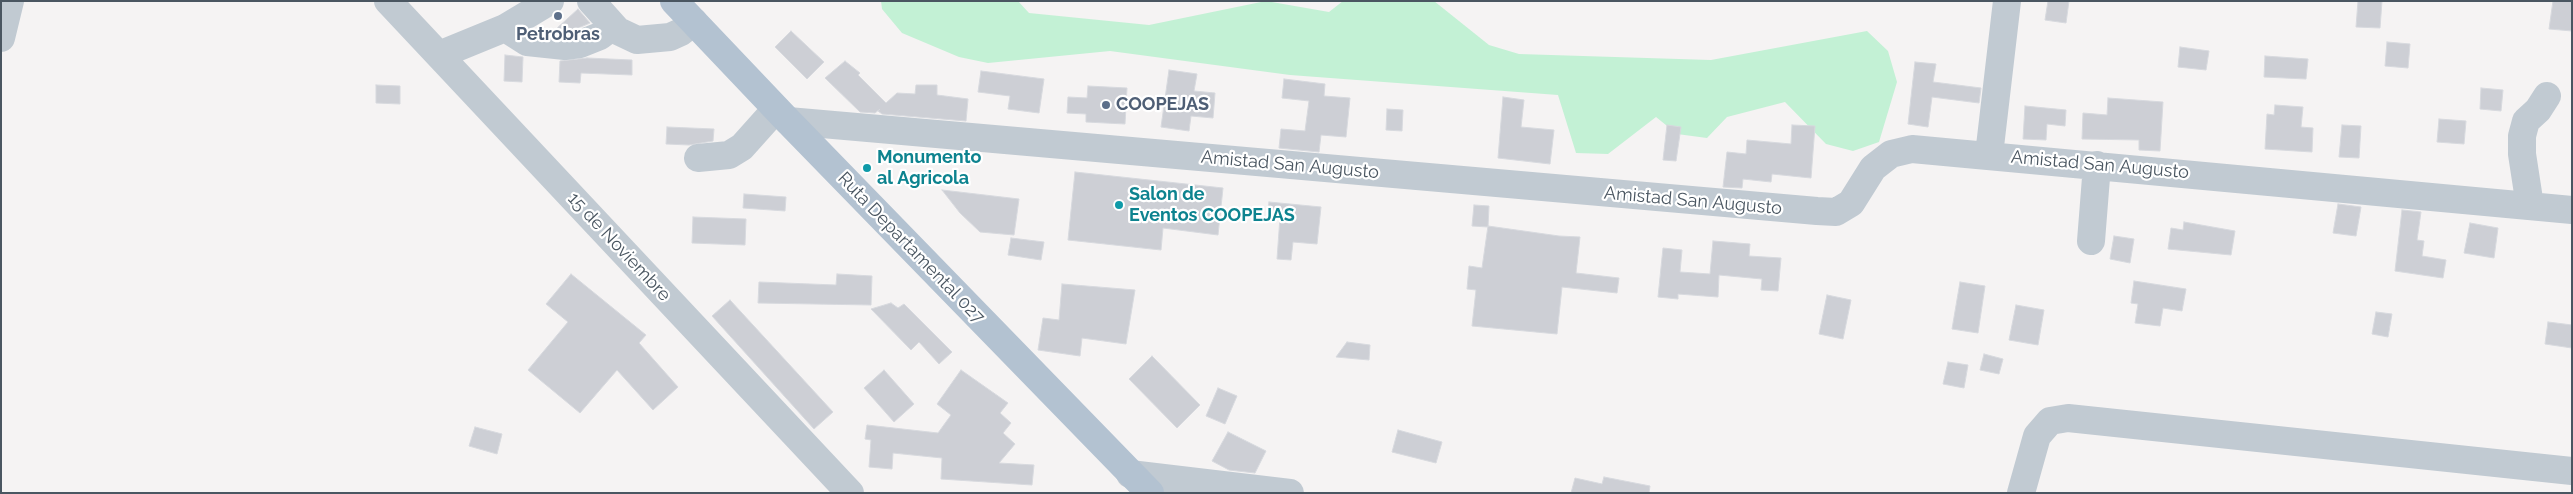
<!DOCTYPE html>
<style>
body{margin:0}
#map{position:relative;width:2573px;height:494px;overflow:hidden;background:#f5f3f3;font-family:Raleway,sans-serif}
canvas{display:block}
.frame{position:absolute;inset:0;border:2px solid #4a5661;pointer-events:none}
</style>
<div id="map">
<canvas width="2573" height="494"></canvas>
<div class="frame"></div>
</div>
<script>
const ctx = document.querySelector('canvas').getContext('2d');
ctx.lineJoin = 'round';
function paint(path, color) { ctx.fillStyle = color; ctx.fill(path, 'evenodd'); }
const toPath = rows => new Path2D(rows.map(r => 'M' + r).join(''));
function trace(path, color, width, dash) { ctx.strokeStyle = color; ctx.lineWidth = width; ctx.lineCap = dash ? 'butt' : 'round'; ctx.setLineDash(dash || []); ctx.stroke(path); }
function write(font, color, halo, rows, align = 'center') {
  ctx.font = font + ' Raleway,sans-serif'; ctx.lineWidth = 4.5; ctx.setLineDash([]); ctx.textBaseline = 'middle'; ctx.strokeStyle = halo; ctx.fillStyle = color; for (const [text, x, y, turn = 0] of rows) {
    ctx.save(); ctx.translate(x, y); ctx.rotate((+turn || 0) * Math.PI / 180); ctx.textAlign = isNaN(turn) ? turn : align; if (halo) ctx.strokeText(text, 0, 0); ctx.fillText(text, 0, 0); ctx.restore();
  }
}
paint(toPath([
 [881,1,1018,1,1029,13,1149,25,1266,1,1329,12,1343,1,1434,1,1489,45,1519,54,1711,60,1867,31,1888,51,1897,82,1879,142,1853,151,1826,144,1785,102,1727,117,1707,138,1677,134,1656,117,1608,154,1576,153,1558,95,1290,75,1110,51,988,63,959,57,902,33,882,9]
]), '#c3f1d5');
const building = toPath([
 [2048,1,2069,1,2066,23,2045,20,2048,1],
 [2358,1,2382,1,2380,28,2356,27,2358,1],
 [2553,1,2572,1,2572,31,2549,29,2553,1],
 [578,9,590,23,576,29,556,29,578,9],
 [791,31,824,62,807,79,775,47,791,31],
 [2387,42,2410,44,2408,68,2385,66,2387,42],
 [2180,47,2209,51,2206,70,2178,67,2180,47],
 [505,55,523,57,522,82,504,81,505,55],
 [2265,56,2308,59,2306,79,2264,77,2265,56],
 [587,58,632,60,632,75,581,73,580,83,559,82,560,61,587,58],
 [845,61,860,73,858,75,886,103,897,93,915,94,916,85,937,85,937,95,968,99,966,121,882,114,878,111,880,109,875,113,860,112,825,78,845,61],
 [1915,62,1936,64,1933,82,1981,88,1979,103,1932,97,1928,127,1908,124,1915,62],
 [1169,70,1197,74,1194,91,1215,93,1213,118,1191,116,1189,131,1161,127,1169,70],
 [981,71,1044,79,1039,113,1008,109,1010,96,978,92,981,71],
 [1284,79,1325,84,1324,96,1350,98,1346,137,1321,135,1319,152,1279,148,1281,129,1305,131,1309,101,1282,98,1284,79],
 [376,85,400,86,400,104,376,103,376,85],
 [1088,86,1127,88,1125,124,1086,122,1086,114,1067,113,1068,97,1087,98,1088,86],
 [2481,88,2503,90,2501,111,2480,109,2481,88],
 [1503,97,1524,100,1521,127,1554,130,1550,164,1498,158,1503,97],
 [2108,98,2163,102,2160,151,2139,150,2139,140,2082,139,2083,113,2107,115,2108,98],
 [2275,105,2303,107,2301,127,2313,128,2312,152,2265,149,2267,114,2274,115,2275,105],
 [2025,106,2066,110,2065,126,2047,124,2046,140,2023,139,2025,106],
 [1387,109,1403,110,1402,131,1386,130,1387,109],
 [2439,119,2466,121,2464,144,2437,142,2439,119],
 [1667,125,1681,127,1676,161,1663,160,1667,125],
 [1792,125,1815,126,1811,178,1772,174,1771,182,1743,179,1742,188,1723,187,1727,152,1746,154,1747,140,1791,144,1792,125],
 [2342,125,2361,126,2359,158,2339,157,2342,125],
 [667,127,714,129,713,141,689,145,666,144,667,127],
 [1075,172,1223,188,1218,235,1163,228,1161,250,1068,240,1075,172],
 [942,190,1019,199,1014,235,980,232,960,213,942,190],
 [744,194,786,197,785,211,743,208,744,194],
 [1269,202,1321,207,1317,244,1293,242,1291,260,1277,259,1280,217,1267,215,1269,202],
 [2338,204,2361,207,2356,236,2333,233,2338,204],
 [1474,205,1489,206,1488,227,1472,226,1474,205],
 [2402,210,2421,212,2417,240,2424,241,2422,256,2446,260,2443,278,2395,271,2402,210],
 [693,217,746,219,745,245,692,243,693,217],
 [2184,222,2235,231,2231,255,2168,249,2171,228,2183,230,2184,222],
 [2470,223,2498,228,2494,258,2464,253,2470,223],
 [1488,226,1559,236,1580,237,1576,273,1619,278,1617,293,1562,287,1557,334,1472,326,1476,290,1467,289,1469,266,1482,268,1488,226],
 [2114,236,2134,239,2130,263,2110,259,2114,236],
 [1011,238,1044,242,1041,260,1008,255,1011,238],
 [1713,241,1750,244,1749,256,1781,258,1778,291,1761,290,1762,279,1719,275,1718,297,1678,294,1678,299,1658,297,1663,248,1682,250,1680,272,1710,274,1713,241],
 [571,274,646,335,639,343,678,387,653,410,617,370,580,413,528,370,568,322,546,304,571,274],
 [837,274,872,276,871,305,758,303,759,282,836,285,837,274],
 [2134,281,2186,289,2182,311,2163,308,2160,326,2135,323,2138,304,2131,303,2134,281],
 [1960,282,1985,286,1978,333,1952,329,1960,282],
 [1062,284,1135,290,1126,344,1082,338,1080,356,1038,350,1043,318,1059,320,1062,284],
 [1827,295,1851,300,1843,339,1819,334,1827,295],
 [730,300,833,412,814,429,712,316,730,300],
 [891,303,898,308,904,304,952,352,939,364,919,342,911,350,871,309,891,303],
 [2016,305,2044,310,2038,345,2009,340,2016,305],
 [2376,312,2392,314,2388,337,2372,334,2376,312],
 [2548,322,2572,325,2572,348,2545,344,2548,322],
 [1347,342,1370,345,1369,360,1336,357,1347,342],
 [1984,354,2003,359,1999,374,1980,370,1984,354],
 [1152,356,1200,405,1177,428,1129,379,1152,356],
 [1948,362,1968,365,1964,388,1943,384,1948,362],
 [884,370,914,404,894,422,864,388,884,370],
 [961,370,1008,403,1000,413,1011,423,1003,433,1015,444,999,463,1034,465,1032,485,941,479,942,458,893,453,892,469,869,467,871,440,865,439,867,425,938,433,951,415,937,404,961,370],
 [1218,388,1237,396,1225,424,1206,416,1218,388],
 [475,427,502,434,497,454,469,446,475,427],
 [1398,430,1442,442,1436,463,1392,452,1398,430],
 [1228,432,1266,451,1255,473,1229,470,1212,461,1228,432],
 [1604,477,1650,486,1649,493,1571,493,1575,478,1602,484,1604,477]
]);
paint(building, '#cdcfd5');
trace(building, '#d7d9de', 1);
trace(toPath([
 [388,1,850,493],
 [591,1,618,31,637,40,670,37,681,32,694,22],
 [505,28,527,42,565,46,580,44,600,36,613,26],
 [1,38,10,1],
 [439,55,505,28,550,1],
 [788,121,1817,211,1836,212,1851,203,1873,168,1891,154,1912,149,2572,210],
 [1989,155,2007,1],
 [698,158,729,155,742,147,776,109],
 [2530,206,2522,154,2522,136,2526,121,2538,110,2547,96],
 [2091,241,2097,165],
 [1130,474,1290,493],
 [2021,493,2037,436,2050,421,2068,418,2572,471]
]), '#c1cad2', 28);
trace(toPath([
 [674,1,788,121,1150,493]
]), '#b3c2d1', 28);
for (const [x, y, r, color] of [
 [558,16,5,"#5c6f8a"],
 [1106,105,5,"#5c6f8a"],
 [867,168,5,"#0f9aa8"],
 [1119,205,5,"#0f9aa8"]
]) { const dot = new Path2D(); dot.arc(x, y, r, 0, 2 * Math.PI); ctx.fillStyle = color; ctx.fill(dot); trace(dot, '#fff', 2); }
write('bold 18px', '#4e5e75', '#fff', [
 ["Petrobras",558,35],
 ["COOPEJAS",1116,105,"left"]
]);
write('bold 18px', '#0d838f', '#fff', [
 ["Monumento",877,158],
 ["al Agricola",877,179],
 ["Salon de",1129,195],
 ["Eventos COOPEJAS",1129,216]
], 'left');
write('18px', '#4a5661', '#fff', [
 ["Amistad San Augusto",1290,165,5],
 ["Amistad San Augusto",2100,165,5],
 ["Amistad San Augusto",1693,201,5],
 ["15 de Noviembre",619,247,47],
 ["Ruta Departamental 027",911,248,46]
]);
</script>
